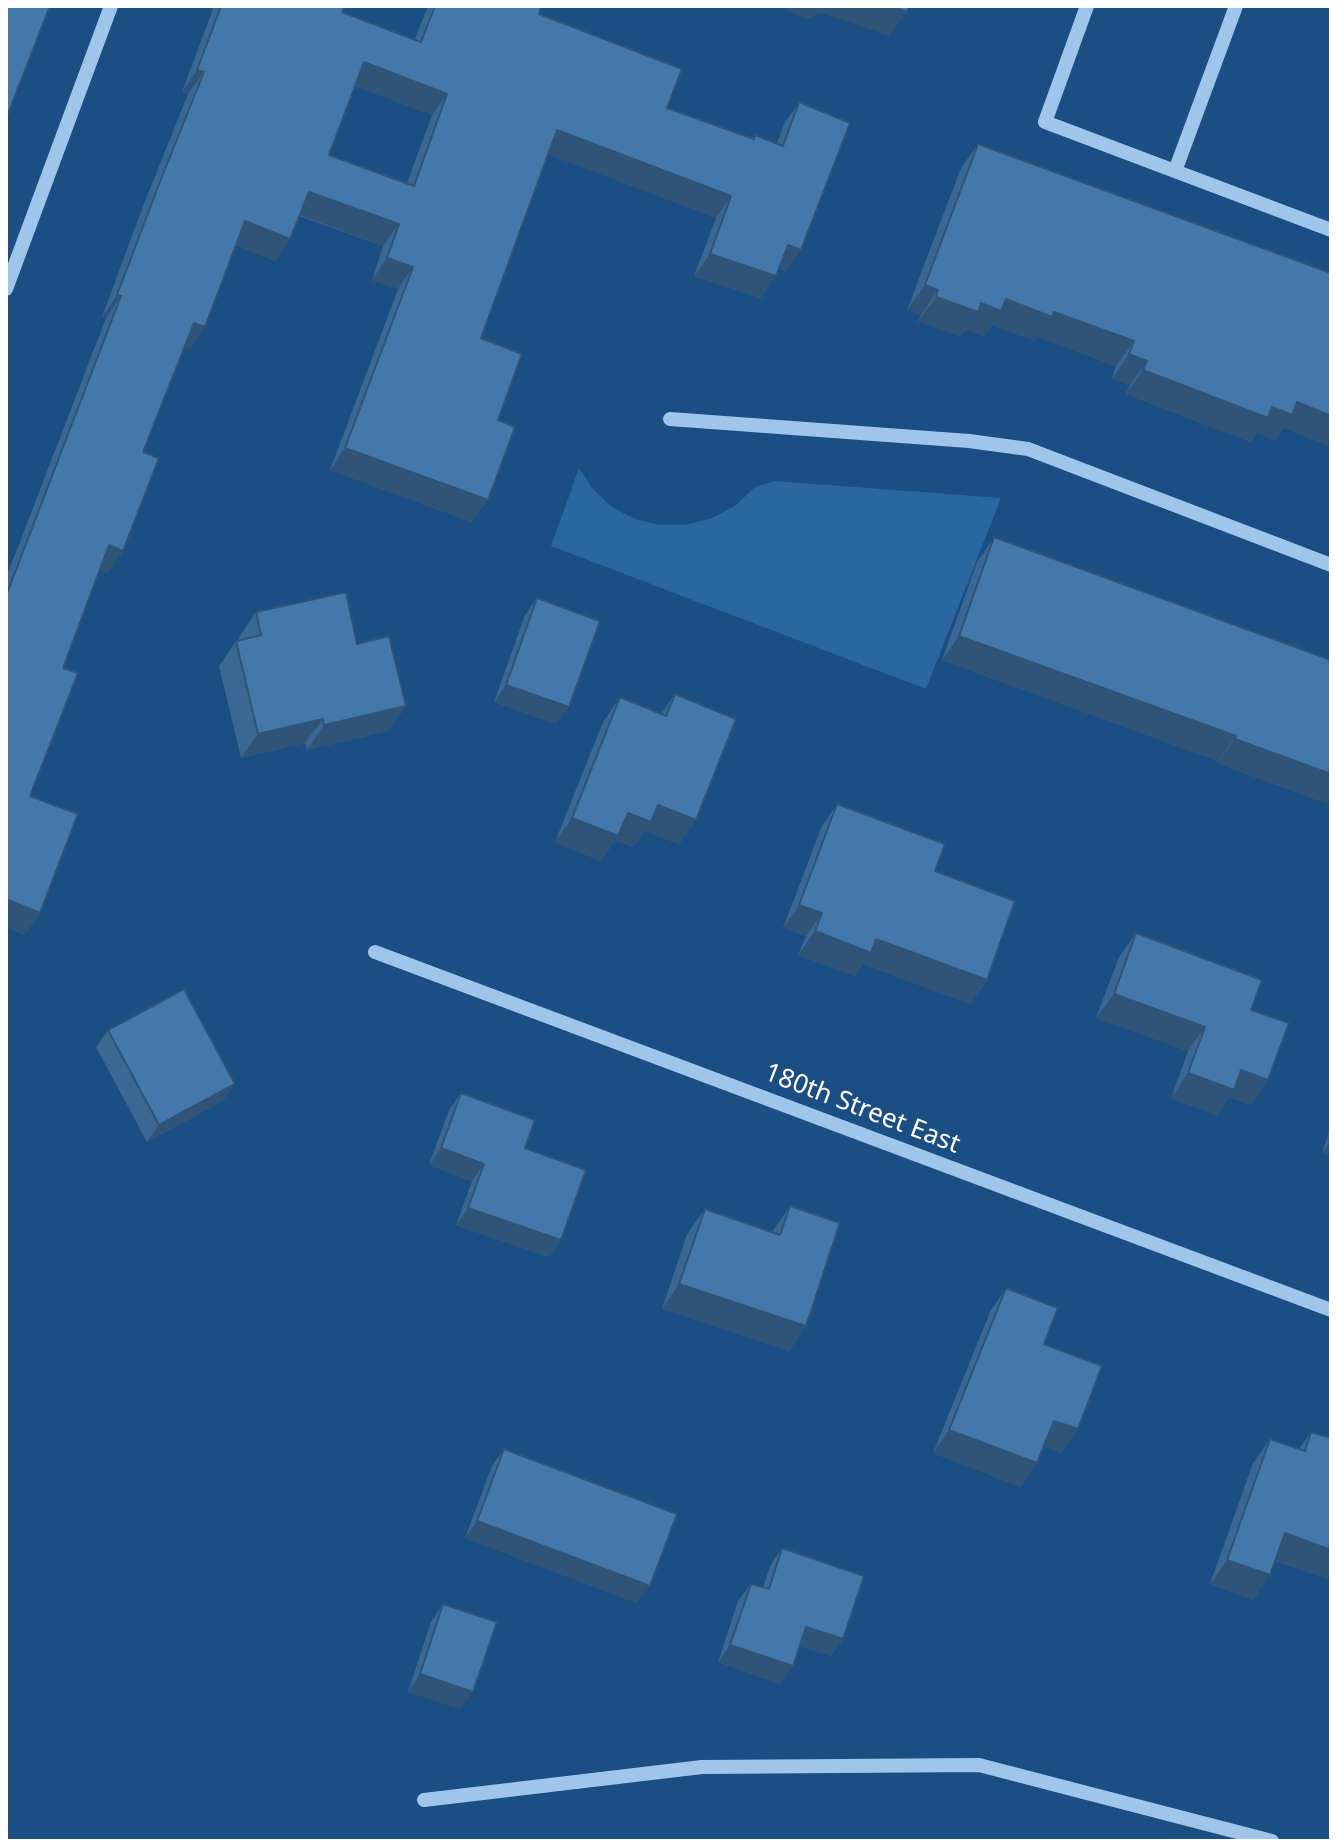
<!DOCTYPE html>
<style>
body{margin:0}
#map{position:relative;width:1337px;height:1847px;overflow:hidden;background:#1b4e82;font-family:"Noto Sans",sans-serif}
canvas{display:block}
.frame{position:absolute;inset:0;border:8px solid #fff;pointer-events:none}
</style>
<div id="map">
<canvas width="1337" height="1847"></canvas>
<div class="frame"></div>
</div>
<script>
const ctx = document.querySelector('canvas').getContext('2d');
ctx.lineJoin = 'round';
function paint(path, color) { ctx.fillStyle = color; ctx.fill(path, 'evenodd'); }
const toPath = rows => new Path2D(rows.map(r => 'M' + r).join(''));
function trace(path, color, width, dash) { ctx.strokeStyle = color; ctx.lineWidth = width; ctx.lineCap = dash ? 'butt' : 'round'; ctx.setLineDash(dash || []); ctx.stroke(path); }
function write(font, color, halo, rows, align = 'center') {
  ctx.font = font + ' "Noto Sans",sans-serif'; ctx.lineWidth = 7; ctx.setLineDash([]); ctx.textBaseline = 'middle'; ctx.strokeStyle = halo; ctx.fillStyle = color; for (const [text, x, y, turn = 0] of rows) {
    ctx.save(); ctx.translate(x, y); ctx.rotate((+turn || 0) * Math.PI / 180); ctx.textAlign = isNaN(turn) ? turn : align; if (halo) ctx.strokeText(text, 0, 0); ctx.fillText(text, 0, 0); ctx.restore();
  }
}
paint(toPath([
 [579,468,593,489,612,507,635,519,659,525,686,525,712,518,735,506,755,487,775,481,1001,498,926,689,551,546]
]), '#2a669f');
trace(toPath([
 [1087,6,1045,122,1331,230],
 [1175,171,1236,6],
 [6,289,111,6],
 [670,419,969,441,1028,449,1331,565],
 [375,952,1331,1310],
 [424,1800,702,1767,979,1765,1272,1841]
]), '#9fc6ea', 14);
paint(toPath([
 [214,6,345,6,342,12,415,39,428,6,541,6,539,14,667,108,753,139,755,135,777,143,784,124,799,102,786,272,779,269,761,298,694,276,716,218,548,154,481,338,498,420,488,500,472,522,330,470,398,289,372,280,383,246,299,216,290,239,275,261,236,245,205,327,190,349,184,347,143,452,123,551,108,573,100,570,63,668,30,796,25,935,6,927,6,578,106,318,102,317,145,201,188,94,182,92],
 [355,86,432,115,407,183,329,155],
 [978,144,1283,428,1275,440,1257,433,1251,442,1126,394,1130,385,1112,379,1116,366,1038,337,1035,341,992,325,984,336,966,329,961,337,918,321,921,315,907,310,961,168],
 [994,537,1331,660,1331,805,1217,763,1218,761,942,660,977,562],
 [537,598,557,724,494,702,525,615],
 [256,612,357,644,406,706,388,731,307,750,305,743,241,758,219,666,236,641,239,640,239,637],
 [675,694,696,820,679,844,645,831,633,847,615,840,601,861,555,842,603,722,620,697,661,714],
 [837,804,935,871,987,980,970,1004,863,964,855,976,798,955,806,936,783,928,821,828],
 [1136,933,1251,1010,1268,1080,1251,1105,1229,1097,1217,1115,1171,1098,1188,1051,1096,1018,1119,957],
 [108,1030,223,1101,147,1142,96,1047],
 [461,1093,525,1148,549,1257,456,1225,472,1181,429,1165,449,1110],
 [1331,1126,1331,1156,1322,1153],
 [790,1206,806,1326,789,1351,662,1309,687,1234,705,1209,772,1232],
 [1006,1288,1044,1344,1078,1429,1061,1453,1044,1446,1021,1487,933,1453,990,1312],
 [1311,1432,1329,1437,1331,1434,1331,1580,1275,1561,1253,1600,1210,1584,1253,1463,1270,1439,1299,1449],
 [504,1449,637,1603,465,1538,492,1466],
 [782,1548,843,1639,831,1656,800,1646,781,1684,718,1662,738,1601,751,1584,763,1588,770,1566],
 [443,1604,461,1709,408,1692,431,1622]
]), '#3a6793');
paint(toPath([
 [789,6,890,6,907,12,889,36,821,13,807,19,786,11],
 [364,62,447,94,432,115,349,84],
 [197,70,204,72,188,94,182,92],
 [557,130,731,196,716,218,542,152],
 [309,192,399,224,383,246,294,213],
 [245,221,290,239,275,261,229,243],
 [788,245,801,250,786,272,773,267],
 [710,254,776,276,761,298,694,276],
 [387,258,413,267,398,289,372,280],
 [925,285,938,290,921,315,907,310],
 [117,295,121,296,106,318,102,317],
 [936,297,981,303,1006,299,1054,312,1134,341,1116,366,1038,337,1035,341,992,325,984,336,966,329,961,337,918,321],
 [194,323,205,327,190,349,178,344],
 [1129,354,1147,361,1130,385,1112,379],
 [1143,370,1272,407,1297,402,1331,416,1331,447,1283,428,1275,440,1257,433,1251,442,1126,394],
 [345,448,488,500,472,522,330,470],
 [109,545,123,551,108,573,94,567],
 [959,636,1236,736,1218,761,942,660],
 [506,685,569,707,557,724,494,702],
 [406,706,388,731,307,750,324,725],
 [323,719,305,743,241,758,258,734],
 [1235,739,1331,774,1331,805,1217,763],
 [658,805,696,820,679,844,645,831,633,847,615,840,601,861,555,842,572,818,628,813],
 [6,899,40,913,25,935,6,927],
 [799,905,822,913,806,936,783,928],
 [815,931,876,939,987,980,970,1004,863,964,855,976,798,955],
 [1114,994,1205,1027,1188,1051,1096,1018],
 [1241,1070,1268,1080,1251,1105,1229,1097,1217,1115,1171,1098,1188,1073],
 [235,1084,223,1101,147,1142,159,1125],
 [1331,1140,1331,1156,1322,1153],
 [441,1148,484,1164,472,1181,429,1165],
 [468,1208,561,1240,549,1257,456,1225],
 [679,1284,806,1326,789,1351,662,1309],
 [1054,1421,1078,1429,1061,1453,1038,1444],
 [949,1430,1037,1463,1021,1487,933,1453],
 [477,1521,650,1586,637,1603,465,1538],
 [1285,1533,1331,1550,1331,1580,1268,1558],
 [1227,1560,1270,1575,1253,1600,1210,1584],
 [806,1627,843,1639,831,1656,794,1644],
 [730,1645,793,1666,781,1684,718,1662],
 [420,1674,473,1692,461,1709,408,1692]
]), '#305478');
const building = toPath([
 [6,6,50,6,6,119,6,6],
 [221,6,345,6,342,12,421,42,435,6,541,6,539,14,682,69,667,108,754,139,755,135,783,146,799,102,850,123,801,250,788,245,776,276,710,254,731,196,557,130,481,338,522,354,498,420,515,427,488,500,345,448,413,267,387,258,399,224,309,192,290,239,245,221,205,327,194,323,143,452,159,458,123,551,109,545,63,668,78,673,30,796,78,814,40,913,6,899,6,596,121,296,117,295,161,179,204,72,197,70,221,6],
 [364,62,447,94,414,186,329,155,364,62],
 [890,6,909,6,907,12,890,6],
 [978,144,1331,273,1331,416,1297,402,1292,415,1272,407,1268,418,1143,370,1147,361,1129,354,1134,341,1054,312,1052,317,1006,299,1001,311,981,303,978,312,936,297,938,290,925,285,978,144],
 [994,537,1331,660,1331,774,1235,739,1236,736,959,636,994,537],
 [346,592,357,644,389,636,406,706,324,725,323,719,258,734,236,641,261,635,256,612,346,592],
 [537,598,600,621,569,707,506,685,537,598],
 [675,694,736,719,696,820,658,805,651,822,628,813,618,836,572,818,620,697,666,716,675,694],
 [837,804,945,844,935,871,1015,901,987,980,876,939,871,953,815,931,822,913,799,905,837,804],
 [1136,933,1262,980,1251,1010,1289,1023,1268,1080,1241,1070,1234,1090,1188,1073,1205,1027,1114,994,1136,933],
 [184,989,235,1084,159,1125,108,1030,184,989],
 [461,1093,535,1120,525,1148,586,1170,561,1240,468,1208,484,1164,441,1148,461,1093],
 [790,1206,840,1223,806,1326,679,1284,705,1209,780,1235,790,1206],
 [1006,1288,1058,1308,1044,1344,1102,1366,1078,1429,1054,1421,1037,1463,949,1430,1006,1288],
 [1311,1432,1331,1438,1331,1550,1285,1533,1270,1575,1227,1560,1270,1439,1305,1451,1311,1432],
 [504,1449,677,1514,650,1586,477,1521,504,1449],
 [782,1548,864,1576,843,1639,806,1627,793,1666,730,1645,751,1584,769,1589,782,1548],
 [443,1604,497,1622,473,1692,420,1674,443,1604]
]);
paint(building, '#4478ab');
trace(building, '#305478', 2);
write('26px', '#fff', '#1b4e82', [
 ["180th Street East",862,1109,21]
]);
</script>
